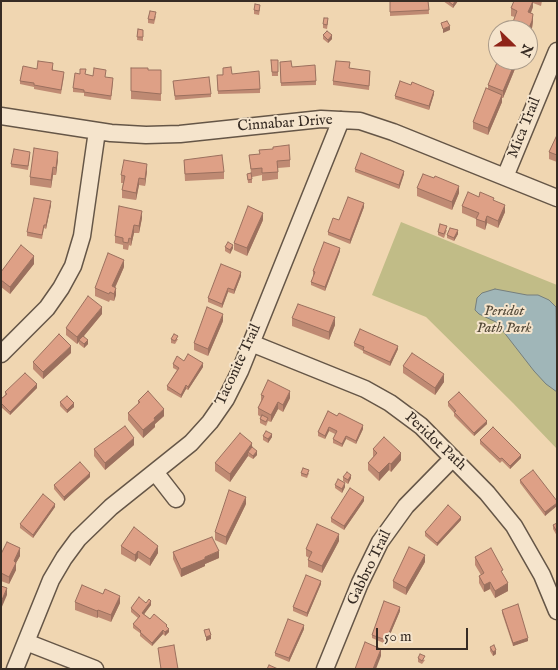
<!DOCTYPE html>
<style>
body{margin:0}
#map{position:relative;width:558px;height:670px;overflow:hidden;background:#f0d6b1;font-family:"IM FELL English",serif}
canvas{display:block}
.frame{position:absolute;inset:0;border:2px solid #372c24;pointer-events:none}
.north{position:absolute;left:488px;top:20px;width:50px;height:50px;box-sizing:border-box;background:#f5e4cc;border:1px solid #a99a89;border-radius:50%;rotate:112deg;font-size:14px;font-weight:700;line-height:20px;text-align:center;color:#372c24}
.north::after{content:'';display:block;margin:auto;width:18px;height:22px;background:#8f2418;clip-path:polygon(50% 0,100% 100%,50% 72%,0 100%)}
.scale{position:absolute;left:376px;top:628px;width:92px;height:22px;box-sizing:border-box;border:2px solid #372c24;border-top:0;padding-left:6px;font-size:15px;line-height:18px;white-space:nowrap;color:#372c24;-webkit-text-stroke:4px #f5e4cc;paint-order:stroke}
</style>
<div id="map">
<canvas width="558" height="670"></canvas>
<div class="frame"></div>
<div class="north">N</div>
<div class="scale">50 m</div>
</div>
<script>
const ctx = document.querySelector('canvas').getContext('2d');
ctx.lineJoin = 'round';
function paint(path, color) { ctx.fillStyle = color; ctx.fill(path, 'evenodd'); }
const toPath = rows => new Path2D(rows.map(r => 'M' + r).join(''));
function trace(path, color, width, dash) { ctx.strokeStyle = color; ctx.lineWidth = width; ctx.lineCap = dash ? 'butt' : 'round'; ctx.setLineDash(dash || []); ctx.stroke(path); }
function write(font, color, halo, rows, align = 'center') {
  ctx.font = font + ' "IM FELL English",serif'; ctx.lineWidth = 4; ctx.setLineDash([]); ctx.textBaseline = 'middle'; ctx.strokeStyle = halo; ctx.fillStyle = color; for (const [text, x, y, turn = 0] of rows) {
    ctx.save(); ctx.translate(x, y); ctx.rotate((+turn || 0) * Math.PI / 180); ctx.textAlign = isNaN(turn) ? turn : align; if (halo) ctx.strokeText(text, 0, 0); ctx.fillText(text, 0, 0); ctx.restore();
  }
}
paint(toPath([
 [401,222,557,285,557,449,513,403,426,317,372,295]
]), '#c1bc87');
const water = toPath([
 [495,289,527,295,538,295,549,300,556,307,557,392,546,384,534,371,496,322,479,314,475,310,477,298,482,293,495,289]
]);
paint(water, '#a0b6b8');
trace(water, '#767f7d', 1);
const minor = toPath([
 [1,116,111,133,146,135,180,134,321,119,360,121,393,132,557,198],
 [505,177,557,51],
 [251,343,365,389,390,403,421,426,487,493,514,526,542,575,557,611],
 [1,354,47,308,61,288,73,266,82,236,97,131],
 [155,472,176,499],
 [26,642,95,669],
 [15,669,51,580,64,558,78,539,111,507,191,443,210,422,226,399,240,371,341,120],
 [325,669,360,583,380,542,406,506,453,458]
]);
trace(minor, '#655647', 19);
trace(minor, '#f5e4cc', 16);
paint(toPath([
 [390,1,428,1,429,14,390,16],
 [443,1,458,1,453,8],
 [514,1,542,1,541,6,533,3,533,7,531,13,533,21,532,28,515,17,511,16,511,8],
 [260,9,259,15,254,14,254,10],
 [156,16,154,24,148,23,148,19],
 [328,22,327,29,323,28,323,24],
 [138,29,143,30,143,41,137,40],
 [323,35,332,39,328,43,323,39],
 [271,60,278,60,278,76,272,76],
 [517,60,517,64,503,98,502,98,502,102,488,135,473,129,473,122,488,89,488,85],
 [280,62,292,67,316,81,316,85,281,86],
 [53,67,53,70,64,76,61,94,34,89,34,87,20,84,20,81,37,69],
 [131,68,148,70,161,70,161,101,131,99],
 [350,68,370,74,369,90,333,85,333,81],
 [232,74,260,89,260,93,218,94,217,75],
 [85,75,105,77,113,82,111,100,84,96,84,93,73,92,73,88],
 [173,81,211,94,211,97,175,100],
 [434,94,429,110,395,99,395,96],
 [557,135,557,162,549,159,549,152],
 [249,155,290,160,290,167,278,168,278,179,262,181,262,175,252,177,252,183,248,183,247,174,251,173],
 [30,156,28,170,11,167,11,164],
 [58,159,56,175,53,175,51,188,30,185,30,177],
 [184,160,224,172,224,179,185,181],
 [355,169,404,174,399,189,355,172],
 [147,171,145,186,139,185,136,200,122,198,122,190,123,183,121,183,121,175],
 [417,188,459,193,452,210,417,196],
 [479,197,494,201,505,212,498,228,487,223,485,230,476,226,476,219,462,213,462,206],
 [51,205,46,229,44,228,42,239,27,236,27,232],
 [364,207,350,244,328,235,328,232,339,220],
 [142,218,139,233,134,233,131,246,129,245,128,250,123,249,123,245,115,243,115,236],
 [263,220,247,256,234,250,234,243],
 [447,230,444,238,438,235,438,232],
 [458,234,454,241,447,238,447,235],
 [225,247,233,248,230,254,225,251],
 [340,251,325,291,311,285,311,282,314,275,313,275,313,271],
 [34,264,10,294,1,287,1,272],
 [124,267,115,288,116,295,114,301,110,300,109,302,95,296,95,288],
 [241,276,234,294,228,292,222,308,208,302,208,298],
 [102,314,84,336,88,344,84,348,79,344,79,342,77,344,66,335,66,328],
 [292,318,335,325,329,340,292,326],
 [223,321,208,356,194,350,194,343],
 [171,339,178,339,175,344,171,343],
 [354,343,398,349,390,366,363,353,363,351,354,346],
 [71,353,43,379,33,369,33,362],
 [184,361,203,367,188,390,186,389,181,398,167,390,167,386,177,370,173,368,173,364],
 [403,366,444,382,435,395,403,373],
 [37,388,10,415,1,407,1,399,5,395,5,392],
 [261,395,290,398,283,412,278,409,271,422,268,421,266,426,260,423,260,419,261,417,258,415,258,408,261,401],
 [138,401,164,416,155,424,155,427,143,438,128,420,128,413,138,404],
 [60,402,74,407,67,413,60,406],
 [448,402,487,424,474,436,454,416,454,413,448,406],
 [328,411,363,429,356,444,346,439,342,447,333,443,333,439,335,434,329,431,325,439,318,436,318,432],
 [263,436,272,437,268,443,263,440],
 [480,440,521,458,510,469,502,461,500,463,480,444],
 [134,445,105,470,94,456,94,449],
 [252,447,257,455,253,459,248,456,230,482,215,471,215,463],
 [373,449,401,460,391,472,389,470,379,481,368,470,368,463,373,457],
 [301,473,309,473,307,478,301,476],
 [90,477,64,501,54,489,54,485],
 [343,477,351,478,348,484,343,481],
 [520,480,557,501,545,516,520,483],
 [335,485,345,487,342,493,335,488],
 [364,501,344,530,331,522,331,518],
 [246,504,226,545,215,540,215,532],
 [55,507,33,538,20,528,20,524],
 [461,520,437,546,425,536,425,532],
 [557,523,557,536,553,529,553,525],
 [339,541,322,573,308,567,308,560,309,558,306,556,306,549],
 [121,546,158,553,150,566,138,558,135,562,121,554],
 [173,552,219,558,205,564,205,566,181,577,173,559],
 [1,554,20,556,16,563,16,570,9,584,1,581],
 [475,557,503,574,508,591,495,598,490,589,484,592,479,583,479,576,481,575,475,565],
 [425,562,406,595,393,588,393,581],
 [321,584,307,617,293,611,293,607],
 [75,602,120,603,111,622,98,617,97,618,75,610],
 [146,603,151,605,144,614,150,619,167,627,169,632,165,636,163,634,152,646,140,636,140,633,133,628,133,624,138,618,131,612,131,608],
 [502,610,528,641,513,646,502,613],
 [400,611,386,644,372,638,372,635],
 [304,629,289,662,275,656,275,653],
 [490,647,496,654,493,656,490,651],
 [418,658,425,660,422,664,418,662]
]), '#bf8a73');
paint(toPath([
 [455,1,458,1,453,8,453,5],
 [533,1,533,7,528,19,528,12],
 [533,14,533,21,532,28,528,38,528,30],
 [450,26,450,30,443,33,443,29],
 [332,35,332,39,328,43,328,40],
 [516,60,517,60,517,64,503,98,503,91],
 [434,91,434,94,429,110,429,106],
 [502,95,502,102,488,135,488,128],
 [58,152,58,159,56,175,56,168],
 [147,164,147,171,145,186,145,179],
 [53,167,53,175,51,188,51,180],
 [404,171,404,174,399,189,399,185],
 [139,178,139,185,136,200,136,193],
 [459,186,459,193,452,210,452,202],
 [51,201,51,205,46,229,46,225],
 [364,203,364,207,350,244,350,240],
 [505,205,505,212,498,228,498,221],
 [142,211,142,218,139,233,139,226],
 [263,213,263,220,247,256,247,248],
 [487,216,487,223,485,230,485,222],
 [134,225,134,233,131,246,131,239],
 [458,230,458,234,454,241,454,238],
 [233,245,233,248,230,254,230,250],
 [340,248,340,251,325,291,325,287],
 [34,256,34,264,10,294,10,287],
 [124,260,124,267,112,294,112,286],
 [241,272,241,276,234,294,234,290],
 [116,288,116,295,114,301,114,294],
 [228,288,228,292,222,308,222,304],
 [102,307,102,314,77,344,77,337],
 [223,314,223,321,208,356,208,349],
 [335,317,335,325,329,340,329,332],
 [88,340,88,344,84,348,84,344],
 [71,346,71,353,43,379,43,372],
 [398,346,398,349,390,366,390,362],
 [203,363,203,367,188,390,188,387],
 [444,374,444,382,435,395,435,388],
 [37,384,37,388,10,415,10,412],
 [186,385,186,389,181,398,181,395],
 [290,391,290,398,283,412,283,405],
 [278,402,278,409,271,422,271,415],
 [74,403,74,407,67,413,67,410],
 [164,409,164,416,155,424,155,427,143,438,143,430,154,418],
 [487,421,487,424,474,436,474,433],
 [363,425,363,429,356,444,356,441],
 [329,427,329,431,325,439,325,436],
 [272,434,272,437,268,443,268,439],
 [346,436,346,439,342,447,342,444],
 [134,438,134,445,105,470,105,463],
 [252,443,252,450,248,452,248,456,230,482,230,474],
 [257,451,257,455,253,459,253,456],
 [401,453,401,460,391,472,391,464],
 [521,455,521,458,510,469,510,466],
 [389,463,389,470,379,481,379,473],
 [90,473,90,477,64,501,64,497],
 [351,475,351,478,348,484,348,480],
 [345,483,345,487,342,493,342,489],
 [246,497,246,504,226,545,226,537],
 [364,497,364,501,344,530,344,526],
 [557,503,557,506,545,516,545,512],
 [55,504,55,507,33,538,33,535],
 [461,517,461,520,437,546,437,543],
 [339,534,339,541,322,573,322,566],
 [158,546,158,553,150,566,150,559],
 [20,548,20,556,16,563,16,570,9,584,9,577,14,561],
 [138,551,138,558,135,562,135,555],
 [219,551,219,558,205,564,205,566,181,577,181,569,205,557],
 [425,555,425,562,406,595,406,588],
 [321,581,321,584,307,617,307,613],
 [490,582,490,589,484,592,484,585],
 [508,583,508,591,495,598,495,591],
 [7,588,7,595,1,609,1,602],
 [120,596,120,603,111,622,111,615],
 [151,601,151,605,142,617,142,613],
 [400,607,400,611,386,644,386,640],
 [98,610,98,617,97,618,97,611],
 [304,625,304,629,289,662,289,658],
 [169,629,169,632,165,636,165,632],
 [163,630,163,634,152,646,152,643],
 [211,635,211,639,206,641,206,637],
 [528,638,528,641,513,646,513,643],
 [381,649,381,656,376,669,373,669],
 [496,650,496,654,493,656,493,652]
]), '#9b705e');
const building = toPath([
 [390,1,428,1,429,10,390,12,390,1],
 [448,1,455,1,453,5,448,1],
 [514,1,533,1,528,12,533,14,532,21,528,30,510,30,517,11,511,8,514,1],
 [255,4,260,5,259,11,254,10,255,4],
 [150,11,156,12,154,20,148,19,150,11],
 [324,18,328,18,327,25,323,24,324,18],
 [447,21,450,26,443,29,441,23,447,21],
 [138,29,143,30,143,37,137,37,138,29],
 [327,31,332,35,328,40,323,35,327,31],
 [271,60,278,60,278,72,272,72,271,60],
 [498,60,516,60,503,91,488,85,498,60],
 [38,61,53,63,52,70,64,72,61,90,34,85,34,83,20,81,23,66,37,69,38,61],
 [291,61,292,67,315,65,316,81,281,83,280,62,291,61],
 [336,61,350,62,349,68,370,71,369,86,333,81,336,61],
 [231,67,232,74,259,71,260,89,218,91,217,75,223,75,223,68,231,67],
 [94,68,106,70,105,77,113,78,111,96,84,92,84,90,73,88,75,73,80,74,80,69,86,69,85,74,93,76,94,68],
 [131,68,148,68,148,70,161,70,161,94,131,91,131,68],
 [209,77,211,94,175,96,173,81,209,77],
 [400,81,411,85,412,82,434,91,429,106,395,96,400,81],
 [486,88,502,95,488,128,473,122,486,88],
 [557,135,557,155,549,152,557,135],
 [289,145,290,160,277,161,278,172,262,173,262,168,251,169,249,155,260,154,259,150,273,149,273,147,289,145],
 [34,148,58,152,56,168,53,167,51,180,30,177,34,148],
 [14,149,30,152,28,166,11,164,14,149],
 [361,153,404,171,399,185,355,169,361,153],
 [222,155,224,172,185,174,184,160,222,155],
 [124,160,147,164,145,179,139,178,136,193,122,190,125,176,121,175,124,160],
 [251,173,252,179,248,180,247,174,251,173],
 [423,174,434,178,435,176,459,186,452,202,417,188,423,174],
 [468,192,479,197,480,192,494,198,493,200,505,205,498,221,487,216,485,222,476,219,479,213,462,206,468,192],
 [348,197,364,203,350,240,328,232,333,218,339,220,348,197],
 [34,198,51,201,46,225,44,225,42,235,27,232,34,198],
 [119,206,142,211,139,226,134,225,131,239,129,238,128,243,123,242,123,238,115,236,119,206],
 [248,206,263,213,247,248,234,243,248,206],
 [440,224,447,226,444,234,438,232,440,224],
 [450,228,458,230,454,238,447,235,450,228],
 [228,242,233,245,230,250,225,247,228,242],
 [324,242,340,248,325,287,311,282,315,272,313,271,324,242],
 [21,245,34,256,10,287,1,280,1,272,21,245],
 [108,253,124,260,112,286,116,288,114,294,110,292,109,294,95,288,108,253],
 [221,264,241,272,234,290,228,288,222,304,208,298,221,264],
 [88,296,102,307,77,337,66,328,88,296],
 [298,304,335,317,329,332,292,318,298,304],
 [207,307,223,314,208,349,194,343,207,307],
 [360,329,398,346,390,362,363,350,364,347,354,343,360,329],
 [59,334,71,346,43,372,33,362,59,334],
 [174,334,178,336,175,341,171,339,174,334],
 [83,336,88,340,84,344,79,340,83,336],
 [412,353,444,374,435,388,403,366,412,353],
 [188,354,203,363,188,387,186,385,181,395,167,386,179,368,173,364,177,356,184,361,188,354],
 [25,373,37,384,10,412,1,403,1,399,7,394,5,392,25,373],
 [268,380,290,391,283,405,278,402,271,415,258,408,264,396,261,395,268,380],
 [148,391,164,409,154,418,155,420,143,430,128,413,140,402,138,401,148,391],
 [459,392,487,421,474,433,454,412,456,411,448,402,459,392],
 [67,396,74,403,67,410,60,402,67,396],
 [328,411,337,416,339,413,363,425,356,441,346,436,342,444,333,439,337,431,329,427,325,436,318,432,328,411],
 [262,415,268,418,266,422,260,419,262,415],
 [125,426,134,438,105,463,94,449,125,426],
 [493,427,521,455,510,466,502,458,500,459,480,440,493,427],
 [266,431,272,434,268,439,263,436,266,431],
 [240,433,252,443,230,474,215,463,240,433],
 [384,437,401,453,391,464,389,463,379,473,368,463,377,453,373,449,384,437],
 [252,447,257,451,253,456,248,452,252,447],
 [80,462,90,473,64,497,54,485,80,462],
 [303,468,309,470,307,475,301,473,303,468],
 [533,470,557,501,557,503,545,512,520,480,533,470],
 [347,472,351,475,348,480,343,477,347,472],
 [338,479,345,483,342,489,335,485,338,479],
 [350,488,364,497,344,526,331,518,350,488],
 [229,490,246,497,226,537,215,532,229,490],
 [43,494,55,504,33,535,20,524,43,494],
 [448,505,461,517,437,543,425,532,448,505],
 [557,523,557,532,553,525,557,523],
 [317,524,339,534,322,566,308,560,312,552,306,549,317,524],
 [134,527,158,546,150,559,138,551,135,555,121,546,134,527],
 [212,537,219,551,205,557,205,559,181,569,173,552,212,537],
 [7,542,20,548,14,561,16,563,9,577,1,573,1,554,7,542],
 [409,547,425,555,406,588,393,581,409,547],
 [491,548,503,570,501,571,508,583,495,591,490,582,484,585,479,576,484,573,475,557,491,548],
 [306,575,321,581,307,613,293,607,306,575],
 [82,585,103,594,105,589,120,596,111,615,98,610,97,611,75,602,82,585],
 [1,586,7,588,1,602,1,586],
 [139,597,146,603,149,599,151,601,142,613,150,619,154,614,167,625,166,626,169,629,165,632,163,630,152,643,140,632,141,631,133,624,140,616,131,608,139,597],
 [384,601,400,607,386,640,372,635,384,601],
 [518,604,528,638,513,643,502,610,518,604],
 [288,619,304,625,289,658,275,653,288,619],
 [209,629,211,635,206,637,204,630,209,629],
 [365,642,381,649,373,669,355,669,365,642],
 [174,645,178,669,161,669,158,648,174,645],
 [494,645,496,650,493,652,490,647,494,645],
 [420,654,425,656,422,661,418,658,420,654],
 [269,665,278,669,267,669,269,665]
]);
paint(building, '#dea086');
trace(building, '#9b705e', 1);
write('15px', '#372c24', '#f5e4cc', [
 ["Cinnabar Drive",285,124,-4],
 ["Mica Trail",525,128,-68],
 ["Taconite Trail",239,365,-65],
 ["Peridot Path",435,442,43],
 ["Gabbro Trail",370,568,-64]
]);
write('italic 15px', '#534938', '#f5e4cc', [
 ["Peridot",504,312],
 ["Path Park",504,329]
]);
</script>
